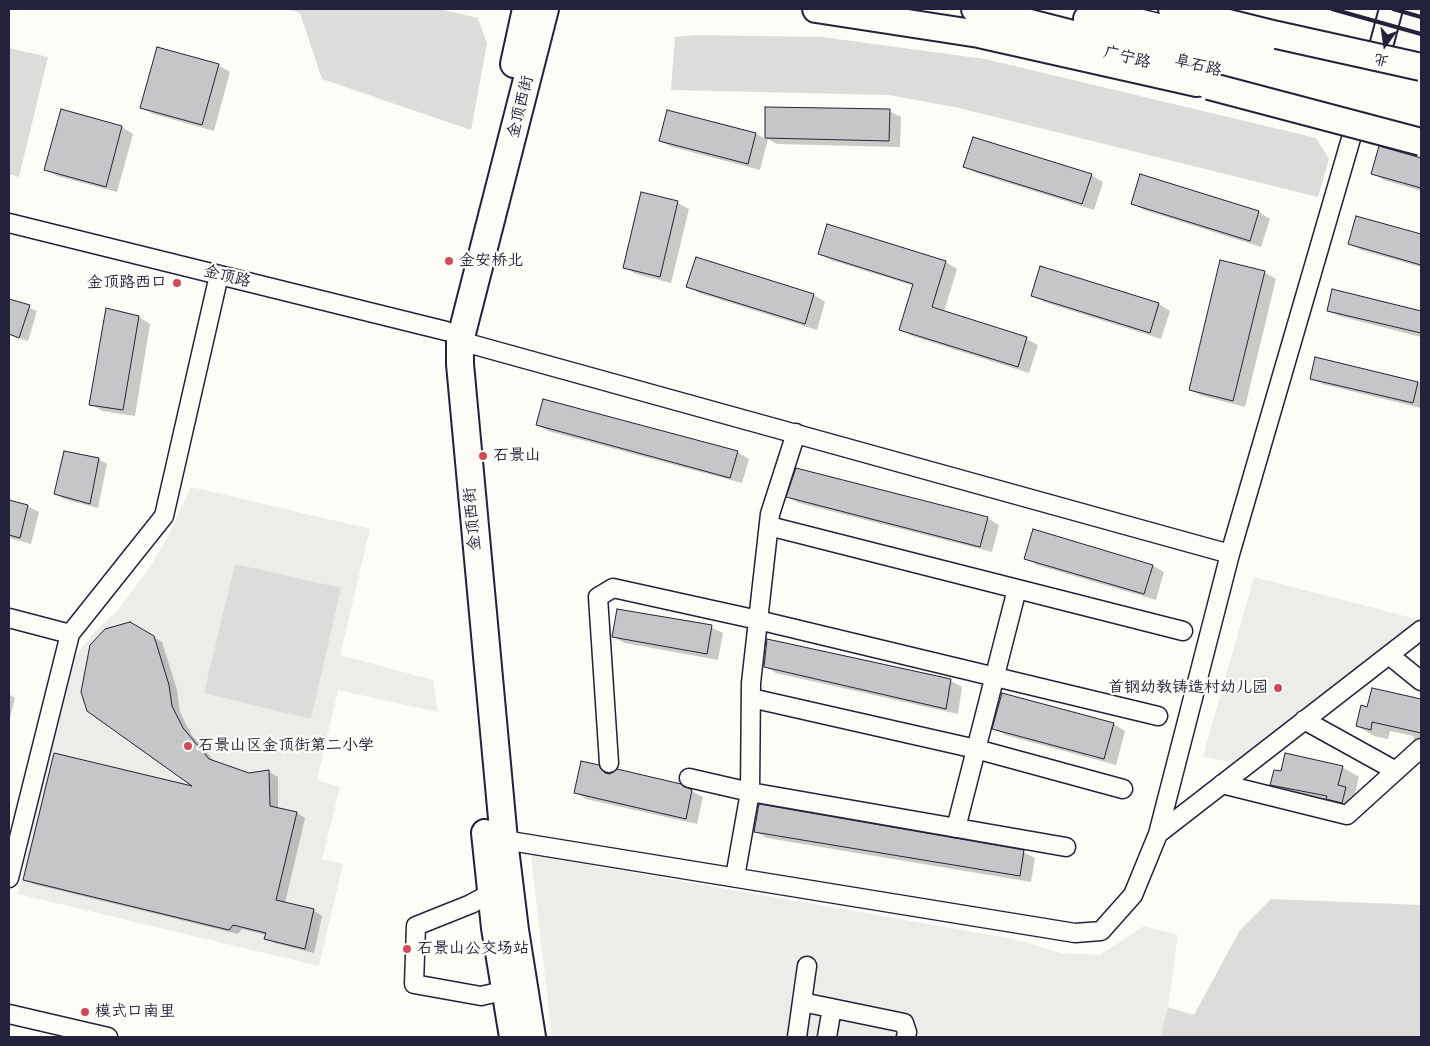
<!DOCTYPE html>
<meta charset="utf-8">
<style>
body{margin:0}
#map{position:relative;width:1430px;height:1046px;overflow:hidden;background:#fdfcf7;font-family:Itim,"LXGW WenKai TC",sans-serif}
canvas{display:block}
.frame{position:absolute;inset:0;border:10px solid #22223b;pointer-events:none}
.north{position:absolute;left:1360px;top:20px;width:50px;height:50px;-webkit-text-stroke:4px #fdfcf7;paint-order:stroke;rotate:194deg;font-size:14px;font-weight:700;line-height:20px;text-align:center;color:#22223b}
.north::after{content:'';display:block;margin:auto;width:18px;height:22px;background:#22223b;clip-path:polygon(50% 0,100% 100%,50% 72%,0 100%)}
</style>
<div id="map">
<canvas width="1430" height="1046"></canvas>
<div class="frame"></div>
<div class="north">北</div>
</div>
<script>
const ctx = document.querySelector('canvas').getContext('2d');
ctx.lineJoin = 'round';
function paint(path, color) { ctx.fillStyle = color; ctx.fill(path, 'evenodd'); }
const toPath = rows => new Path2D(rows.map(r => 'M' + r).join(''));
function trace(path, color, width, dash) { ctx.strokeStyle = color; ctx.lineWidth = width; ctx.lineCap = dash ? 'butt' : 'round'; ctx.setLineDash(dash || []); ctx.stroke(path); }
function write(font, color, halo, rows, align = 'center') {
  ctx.font = font + ' Itim,"LXGW WenKai TC",sans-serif'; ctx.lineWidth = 4.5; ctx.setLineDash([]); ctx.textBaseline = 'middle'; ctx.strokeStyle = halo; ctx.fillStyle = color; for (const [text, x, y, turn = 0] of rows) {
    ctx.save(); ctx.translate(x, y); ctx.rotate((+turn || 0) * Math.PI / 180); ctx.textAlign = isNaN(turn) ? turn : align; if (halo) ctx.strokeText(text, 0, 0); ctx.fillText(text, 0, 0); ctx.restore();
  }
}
paint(toPath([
 [191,487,370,529,340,655,433,680,438,712,338,690,317,780,340,787,322,859,343,864,319,966,18,894,64,687,72,661,95,631,117,611,148,570,165,542],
 [1254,577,1420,620,1236,764,1203,756],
 [531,855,1014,939,1061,953,1100,955,1144,926,1178,935,1168,1007,1160,1037,552,1037]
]), '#ecece9');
paint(toPath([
 [288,9,440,9,478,18,487,44,471,130,322,79,300,13],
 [697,35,822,37,985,59,1316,138,1329,159,1318,197,955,107,888,95,671,90,675,37],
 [9,48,48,57,19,177,9,174],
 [235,564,341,588,311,719,204,693],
 [1271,899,1421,905,1421,1037,1160,1037,1168,1007,1194,1015,1240,930]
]), '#dddcdb');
paint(toPath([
 [218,65,230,72,214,131,153,114,142,108],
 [766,108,889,111,901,117,900,147,777,144,768,139,760,170,672,147,660,141,668,111,756,134,766,139],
 [62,111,122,127,133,134,117,192,57,176,46,169],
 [1380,148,1421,159,1421,191,1384,180,1373,174],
 [965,166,1091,175,1103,182,1094,210,976,173],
 [1141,176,1259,212,1270,219,1261,247,1144,210,1133,203],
 [678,203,689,209,671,283,636,274,624,267],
 [1357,217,1421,235,1421,267,1361,250,1350,244],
 [828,226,946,262,957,269,944,312,1026,339,1038,345,1029,373,912,336,900,330,914,286,831,260,820,253],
 [696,258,814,295,825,302,817,330,699,293,688,286],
 [1041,267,1159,304,1170,311,1161,339,1044,302,1032,295],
 [1264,272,1276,279,1245,407,1202,396,1191,390],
 [1333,291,1421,312,1421,337,1339,316,1328,310],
 [9,300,37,311,28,341,9,335],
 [139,317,150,324,135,416,102,411,91,404],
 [1316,358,1421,383,1421,408,1322,384,1311,378],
 [537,425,737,452,749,459,742,483,548,431],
 [98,459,107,464,98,508,64,499,56,494],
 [788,497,987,518,999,525,992,552,799,503],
 [9,501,27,506,39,512,31,544,9,538],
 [1033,531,1153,566,1164,572,1156,600,1037,565,1025,558],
 [130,624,162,642,177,690,180,712,191,734,215,762,249,774,269,772,278,777,278,809,297,813,305,818,285,903,314,911,322,916,314,953,274,943,266,938,266,935,242,929,238,934,33,884,25,879,197,789],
 [711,627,723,633,718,660,625,643,613,637],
 [765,666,951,681,962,687,958,714,776,673],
 [1373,690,1421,701,1421,744,1413,739,1414,736,1390,731,1388,739,1374,736,1357,726,1368,708],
 [9,694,15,698,9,722],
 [1002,694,1114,724,1125,731,1116,765,1005,735,994,728],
 [598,766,611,774,692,791,703,797,697,824,586,799,575,792],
 [1342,767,1359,777,1355,793,1363,798,1359,812,1289,794,1272,784,1282,773],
 [755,831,1023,852,1035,858,1031,882,767,838]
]), '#0003');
const building = toPath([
 [157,47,219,64,202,125,140,108,157,47],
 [765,107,890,109,889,141,765,138,765,107],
 [61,109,122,126,106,187,44,170,61,109],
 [667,110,756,133,748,164,659,141,667,110],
 [973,137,1092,174,1082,204,963,167,973,137],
 [1379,146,1421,158,1421,188,1371,174,1379,146],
 [1140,174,1259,211,1250,241,1131,204,1140,174],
 [641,192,678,201,660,277,623,268,641,192],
 [1356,216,1421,234,1421,265,1348,244,1356,216],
 [827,224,946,261,932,307,1027,337,1018,367,899,330,913,284,818,254,827,224],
 [696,257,814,294,805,324,686,287,696,257],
 [1220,260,1265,271,1233,401,1189,390,1220,260],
 [1040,266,1159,303,1150,333,1031,296,1040,266],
 [1332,289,1421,311,1421,333,1327,311,1332,289],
 [9,299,30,305,19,338,9,334,9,299],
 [106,308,139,316,123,410,89,405,106,308],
 [1315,357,1418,382,1413,403,1310,379,1315,357],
 [543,399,738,451,730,478,536,425,543,399],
 [64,451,99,458,90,504,54,494,64,451],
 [796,468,988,517,980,547,786,497,796,468],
 [9,500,28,505,20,538,9,535,9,500],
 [1033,529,1153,565,1144,594,1024,559,1033,529],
 [617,609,712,625,707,654,612,637,617,609],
 [130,622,154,636,169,685,172,706,183,728,209,759,249,773,269,770,270,806,297,812,276,900,314,909,305,949,264,939,266,933,233,925,229,930,23,880,54,753,192,786,87,711,81,692,90,645,105,629,130,622],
 [767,639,951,679,946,709,764,667,767,639],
 [1372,688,1421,699,1421,733,1372,722,1371,730,1356,726,1361,705,1367,707,1372,688],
 [1002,693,1114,723,1104,759,992,729,1002,693],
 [1285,753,1343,766,1338,785,1346,787,1342,803,1326,799,1327,796,1270,785,1274,770,1281,771,1285,753],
 [581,761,599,765,605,773,610,774,617,769,681,784,692,790,686,819,574,793,581,761],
 [759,804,1024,850,1020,876,754,832,759,804]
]);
paint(building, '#c6c6c8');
trace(building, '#22223b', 1);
const minor = toPath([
 [1102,9,1421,88],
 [9,223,446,331],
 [460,341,1230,554],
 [769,526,1183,631],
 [9,618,70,634],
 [1389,655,1421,681],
 [751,698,976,749,1123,789],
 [1304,720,1396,771],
 [609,763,598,597,613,588,758,620,1158,716],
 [689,778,750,792,1066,847],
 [1222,784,1347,815,1421,748],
 [956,828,1017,589],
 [1158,834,1230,554,1357,118],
 [504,840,1075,933,1101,931,1133,895,1158,834,1421,630],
 [735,877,750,792,751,683,770,514,796,433],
 [9,878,70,634,164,516,219,275],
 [491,893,471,904,416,926,414,984,481,996,516,988],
 [802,1002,904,1023,907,1032,906,1037],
 [9,1014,108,1037],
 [797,1037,807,966],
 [827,1037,832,1008]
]);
const major = toPath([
 [1373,76,1391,9]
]);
const highway = toPath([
 [816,9,979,34,1197,83],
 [975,9,1421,123],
 [1172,9,1277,35],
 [1087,19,1421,102],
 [514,64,526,9],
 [485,833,495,928,513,1037],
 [532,1037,515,930,504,840,460,364,460,341,545,9]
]);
trace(minor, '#22223b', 21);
trace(major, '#22223b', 26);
trace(highway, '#22223b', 30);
trace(minor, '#fdfcf7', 18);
trace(major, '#fdfcf7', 22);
trace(highway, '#fdfcf7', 26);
trace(toPath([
 [1332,9,1421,34],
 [1393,9,1421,17]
]), '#22223b', 4);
const highwayBridge = toPath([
 [1277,35,1421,67],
 [1209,86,1421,142]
]);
trace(highwayBridge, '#22223b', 30, []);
trace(highwayBridge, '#fdfcf7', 26);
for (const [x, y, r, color] of [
 [449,261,5,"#d1495b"],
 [177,283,5,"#d1495b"],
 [483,456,5,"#d1495b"],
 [1278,688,5,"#d1495b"],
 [188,746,5,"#d1495b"],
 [407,949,5,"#d1495b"],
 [85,1012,5,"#d1495b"]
]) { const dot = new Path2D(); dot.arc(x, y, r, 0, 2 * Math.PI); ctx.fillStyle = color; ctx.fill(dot); trace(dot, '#fdfcf7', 2); }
write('16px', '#22223b', '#fdfcf7', [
 ["广宁路",1127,58,14],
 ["阜石路",1198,66,14],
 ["金顶西街",521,107,-76],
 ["金顶路",227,277,14],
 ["金顶西街",473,519,-95]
]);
write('16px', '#22223b', '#fdfcf7', [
 ["金安桥北",459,261],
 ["金顶路西口",167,283,"right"],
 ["石景山",493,456],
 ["首钢幼教铸造村幼儿园",1268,688,"right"],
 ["石景山区金顶街第二小学",198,746],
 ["石景山公交场站",417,949],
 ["模式口南里",95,1012]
], 'left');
</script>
